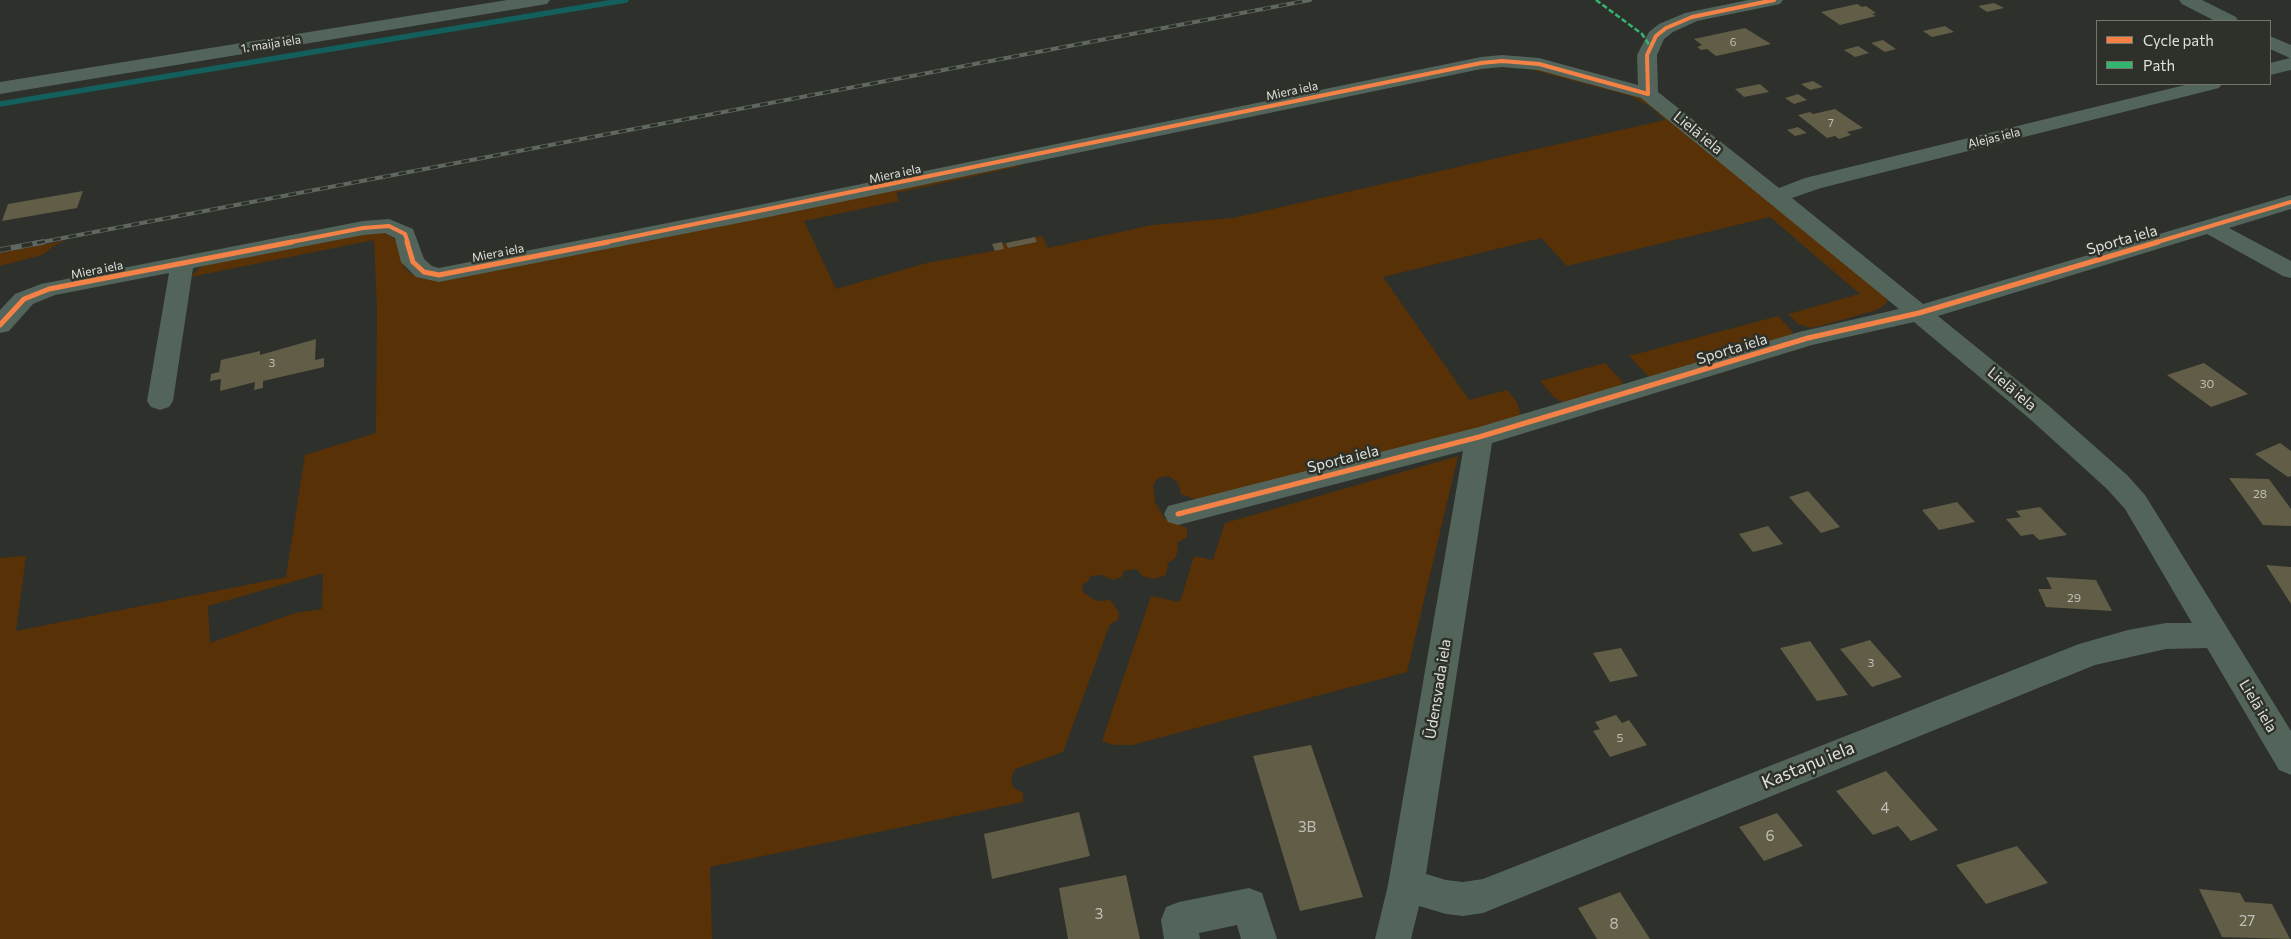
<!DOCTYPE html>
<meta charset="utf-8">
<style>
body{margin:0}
#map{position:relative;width:2291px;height:939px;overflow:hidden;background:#2e302b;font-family:Commissioner,sans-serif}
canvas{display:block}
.legend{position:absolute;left:2096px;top:20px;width:175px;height:65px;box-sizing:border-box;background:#2e312a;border:1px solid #747771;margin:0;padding:6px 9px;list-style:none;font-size:15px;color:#dee0db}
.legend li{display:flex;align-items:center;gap:10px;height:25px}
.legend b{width:25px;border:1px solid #747771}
</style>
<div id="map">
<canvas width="2291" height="939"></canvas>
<ul class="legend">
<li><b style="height:6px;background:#f48246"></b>Cycle path</li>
<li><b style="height:6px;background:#33b770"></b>Path</li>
</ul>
</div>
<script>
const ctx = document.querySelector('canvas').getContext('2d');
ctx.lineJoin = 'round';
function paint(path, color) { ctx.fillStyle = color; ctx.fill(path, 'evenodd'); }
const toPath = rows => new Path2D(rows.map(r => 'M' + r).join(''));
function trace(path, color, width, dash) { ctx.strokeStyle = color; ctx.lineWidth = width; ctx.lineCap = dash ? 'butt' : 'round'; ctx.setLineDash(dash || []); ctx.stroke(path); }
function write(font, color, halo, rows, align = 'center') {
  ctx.font = font + ' Commissioner,sans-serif'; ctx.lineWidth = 5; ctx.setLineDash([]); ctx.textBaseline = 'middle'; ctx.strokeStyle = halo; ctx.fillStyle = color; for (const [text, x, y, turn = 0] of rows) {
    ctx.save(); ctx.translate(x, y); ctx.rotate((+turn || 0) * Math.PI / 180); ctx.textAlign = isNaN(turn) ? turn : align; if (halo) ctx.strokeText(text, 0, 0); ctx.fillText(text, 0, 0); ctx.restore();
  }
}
paint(toPath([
 [1528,66,1628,93,1647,101,1884,295,1887,300,1886,304,1877,310,1820,326,1811,328,1798,324,1788,314,1860,294,1770,217,1567,266,1541,238,1383,277,1469,400,1507,390,1517,402,1521,415,1515,421,1203,499,1194,499,1181,494,1178,483,1169,476,1158,478,1153,485,1155,502,1165,519,1187,528,1187,537,1177,543,1178,551,1175,558,1168,563,1166,575,1153,579,1142,576,1137,569,1124,571,1122,577,1113,580,1102,575,1090,576,1088,581,1082,585,1083,592,1096,601,1110,600,1119,612,1118,620,1110,624,1063,752,1015,769,1011,778,1013,787,1023,793,1023,802,710,867,712,939,0,939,0,558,26,556,16,631,286,577,305,455,376,433,377,309,374,240,190,277,201,267,212,262,355,234,384,232,396,240,404,267,411,274,423,279,438,280,1018,165,1020,166,896,193,899,201,804,221,836,289,927,263,1004,249,1002,244,1006,243,1009,248,1037,242,1035,237,1042,236,1048,248,1152,225,1233,218,1665,120,1651,107,1631,96,1533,70],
 [323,573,322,609,295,613,210,643,208,606],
 [68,240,55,245,42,255,0,266,0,253],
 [1778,316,1793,332,1789,338,1651,379,1629,356],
 [1605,363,1621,380,1623,386,1572,402,1562,402,1554,397,1540,381],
 [1458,456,1407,672,1132,745,1114,745,1102,741,1151,596,1180,602,1194,556,1213,560,1225,523]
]), '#583106');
trace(toPath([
 [0,104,626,0]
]), '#125f5c', 5.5);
paint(toPath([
 [1994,3,2004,8,1987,12,1978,6],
 [1857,4,1862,7,1866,6,1876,13,1872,14,1876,16,1840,25,1821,12],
 [1945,26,1954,32,1932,37,1923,31],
 [1745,28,1771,44,1716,56,1707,49,1701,50,1697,47,1702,45,1694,39],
 [1883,40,1896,49,1885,52,1871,43],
 [1858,46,1869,53,1855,57,1844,50],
 [1813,81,1823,87,1810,90,1801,84],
 [1760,84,1769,92,1744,97,1735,89],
 [1798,94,1807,100,1794,104,1785,98],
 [1835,109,1863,128,1847,132,1851,135,1839,139,1835,136,1827,138,1798,115,1810,112,1813,114],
 [1798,127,1807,133,1795,136,1787,130],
 [83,191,77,208,2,221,8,204],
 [1035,237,1037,242,1008,248,1006,243],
 [1002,242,1004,249,995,251,992,244],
 [316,339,315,360,324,358,324,367,263,381,263,388,254,390,255,382,220,391,221,379,210,381,211,374,219,372,221,360,260,351,260,355],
 [2204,363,2248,394,2211,407,2167,375],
 [2280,443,2291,451,2291,476,2288,477,2255,454],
 [2229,478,2269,479,2291,509,2291,526,2263,525],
 [1808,491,1840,527,1821,533,1789,497],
 [1957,502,1975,522,1939,530,1922,510],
 [2040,507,2067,535,2039,540,2033,534,2021,536,2006,519,2021,517,2016,511],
 [1768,526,1783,544,1753,552,1739,534],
 [2266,565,2291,567,2291,604],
 [2046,577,2096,580,2112,611,2046,607,2038,589,2052,589],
 [1870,640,1902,677,1872,687,1840,649],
 [1810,641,1848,695,1817,701,1780,648],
 [1621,648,1638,676,1610,682,1593,653],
 [1616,715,1622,723,1629,720,1647,745,1610,757,1593,731,1600,729,1595,722],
 [1311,745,1363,897,1300,911,1253,756],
 [1886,771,1938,830,1911,841,1898,826,1873,835,1836,791],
 [1079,812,1090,856,992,879,984,834],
 [1777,813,1803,846,1764,861,1739,827],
 [2017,846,2048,883,1986,904,1956,865],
 [1126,875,1140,939,1068,939,1059,888],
 [2199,889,2240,893,2245,902,2272,904,2290,939,2222,937],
 [1620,892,1650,939,1597,939,1578,908]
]), '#615d46');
paint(toPath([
 [507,0,550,0,547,4,541,5,0,94,0,82,507,0],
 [1748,0,1783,0,1780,4,1697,21,1673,32,1664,39,1657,55,1658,92,1779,188,1805,178,2189,84,2222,84,2219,88,1821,188,1792,198,1923,304,2291,195,2291,209,2229,228,2291,261,2291,278,2283,276,2207,234,1938,316,2049,406,2127,475,2145,495,2291,731,2291,775,2279,770,2207,648,2166,649,2095,665,1483,913,1463,916,1446,914,1419,906,1411,939,1375,939,1388,885,1463,451,1178,525,1168,522,1164,514,1168,506,1479,427,1799,332,1899,309,1641,98,1538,70,1502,67,1481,69,754,220,439,282,416,277,401,262,395,238,385,233,363,235,193,268,173,401,169,407,160,410,151,407,147,401,169,273,55,295,33,304,9,331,0,333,0,310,15,294,41,284,363,221,389,219,413,229,424,259,432,266,439,268,754,206,1481,57,1502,55,1539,58,1638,85,1637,55,1649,32,1659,24,1685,13,1748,0],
 [1914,322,2031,420,2107,489,2125,509,2192,623,2166,623,2128,630,2079,644,1483,879,1463,882,1446,880,1426,874,1492,443,1812,345,1914,322],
 [2179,0,2202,0,2236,17,2238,21,2215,21,2182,4,2179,0],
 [2270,36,2291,45,2291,70,2270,75,2270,63,2290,58,2270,49,2270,36],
 [1249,888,1262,893,1277,939,1241,939,1237,925,1199,933,1200,939,1164,939,1161,920,1166,907,1179,902,1249,888]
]), '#53655b');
const railFar1 = toPath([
 [37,243,1310,0]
]);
const rail = toPath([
 [0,250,43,242]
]);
trace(railFar1, '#5e6861', 4);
trace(rail, '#5e6861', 5.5);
trace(railFar1, '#2e312a', 2.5, [8]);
trace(rail, '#2e312a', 4, [11]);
trace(toPath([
 [1596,0,1642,34,1650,46]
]), '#33b770', 2.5, [5.5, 2.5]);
trace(toPath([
 [286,243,363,228,389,226,405,234,408,243],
 [602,243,1481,63,1502,61,1539,64,1648,94,1647,55,1656,36,1666,28,1692,17,1774,0],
 [2154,243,2291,202]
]), '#f48246', 4);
trace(toPath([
 [407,242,413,262,424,272,439,275,608,242],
 [0,325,24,299,49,289,292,242],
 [1178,514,1479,437,1808,338,1919,313,2158,242]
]), '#f48246', 5);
write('11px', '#bfbfb6', null, [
 ["6",1733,42],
 ["7",1831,123]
]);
write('12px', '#dee0db', '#2e312a', [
 ["1. maija iela",271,44,-9],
 ["Miera iela",1292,91,-12],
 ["Alejas iela",1994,138,-14],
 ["Miera iela",895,174,-12],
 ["Miera iela",498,253,-11],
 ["Miera iela",97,270,-11]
]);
write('12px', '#bfbfb6', null, [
 ["3",272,363],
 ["30",2207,384],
 ["28",2260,494],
 ["29",2074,598],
 ["3",1871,663],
 ["5",1620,738]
]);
write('15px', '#dee0db', '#2e312a', [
 ["Lielā iela",1698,133,39],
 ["Sporta iela",2122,240,-16],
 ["Sporta iela",1732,349,-17],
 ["Lielā iela",2012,389,40],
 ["Sporta iela",1343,459,-14],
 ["Ūdensvada iela",1438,689,-81],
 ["Lielā iela",2258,706,59]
]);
write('15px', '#bfbfb6', null, [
 ["4",1885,808],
 ["3B",1307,827],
 ["6",1770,836],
 ["3",1099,914],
 ["27",2247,921],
 ["8",1614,924]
]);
write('18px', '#dee0db', '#2e312a', [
 ["Kastaņu iela",1808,765,-22]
]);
</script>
